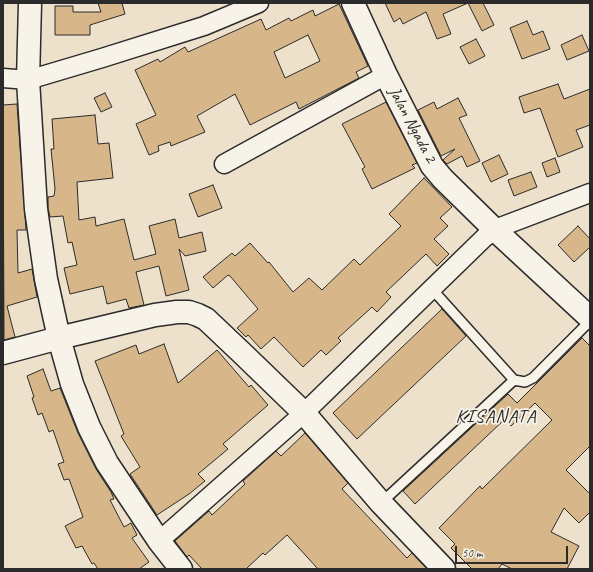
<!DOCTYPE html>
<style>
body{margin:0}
#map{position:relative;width:593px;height:572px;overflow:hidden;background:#ede1cc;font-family:Caveat,sans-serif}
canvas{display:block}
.frame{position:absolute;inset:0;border:4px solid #2b2b2b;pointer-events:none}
.scale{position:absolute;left:455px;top:546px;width:113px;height:18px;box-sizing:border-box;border:2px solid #2b2b2b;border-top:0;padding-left:5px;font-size:12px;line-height:14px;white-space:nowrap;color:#2b2b2b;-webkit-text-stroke:3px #f7f3e8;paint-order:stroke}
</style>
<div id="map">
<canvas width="593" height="572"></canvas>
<div class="frame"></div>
<div class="scale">50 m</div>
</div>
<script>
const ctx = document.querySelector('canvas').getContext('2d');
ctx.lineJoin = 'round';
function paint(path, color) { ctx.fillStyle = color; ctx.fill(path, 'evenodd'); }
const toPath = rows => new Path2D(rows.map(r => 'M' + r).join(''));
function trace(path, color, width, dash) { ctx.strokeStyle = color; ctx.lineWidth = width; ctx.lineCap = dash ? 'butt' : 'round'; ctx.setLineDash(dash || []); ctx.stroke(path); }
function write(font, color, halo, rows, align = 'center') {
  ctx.font = font + ' Caveat,sans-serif'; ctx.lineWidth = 3.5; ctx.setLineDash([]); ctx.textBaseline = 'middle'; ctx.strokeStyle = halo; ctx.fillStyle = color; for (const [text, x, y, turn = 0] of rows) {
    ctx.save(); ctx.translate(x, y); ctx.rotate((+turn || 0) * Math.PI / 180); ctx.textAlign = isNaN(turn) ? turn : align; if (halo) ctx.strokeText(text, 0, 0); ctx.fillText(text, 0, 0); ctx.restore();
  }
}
const building = toPath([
 [98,3,122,3,125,14,90,25,90,35,55,35,55,6,73,6,73,12,101,12,98,3],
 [385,3,468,3,443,14,451,34,437,39,426,12,403,24,400,18,394,22,385,3],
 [468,3,483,3,494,25,482,31,468,3],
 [339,4,368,66,356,72,359,78,299,109,296,102,250,125,235,94,197,116,205,132,171,146,170,142,158,146,159,151,149,155,136,124,156,115,135,70,158,59,160,62,185,47,188,52,261,19,266,30,289,18,291,21,313,10,315,16,339,4],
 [308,35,320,61,285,78,274,52,308,35],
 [527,21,533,35,543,31,550,49,522,59,510,28,527,21],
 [582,35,589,51,567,60,561,45,582,35],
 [476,39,485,56,469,64,460,47,476,39],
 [558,84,564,99,590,89,590,125,576,130,583,147,558,157,540,108,524,113,519,97,558,84],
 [105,93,112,107,101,112,94,98,105,93],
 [458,98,467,115,459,118,480,161,467,167,462,156,447,164,443,160,455,149,441,156,418,110,434,102,437,109,458,98],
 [386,102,417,163,412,165,415,168,372,189,362,169,365,167,342,124,386,102],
 [17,104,26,230,17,230,18,273,32,269,37,297,7,306,15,337,4,340,3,105,17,104],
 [95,115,98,144,109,143,113,178,77,182,79,220,95,217,96,226,124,219,134,260,156,254,149,226,175,219,179,238,202,232,206,251,185,256,179,249,189,290,166,296,159,266,136,272,144,305,129,308,126,299,107,304,103,286,70,294,64,268,77,265,72,242,68,243,63,216,50,217,48,208,48,197,54,196,55,189,51,149,54,149,52,119,95,115],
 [499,155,508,174,491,182,482,163,499,155],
 [555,158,560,172,547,177,542,163,555,158],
 [531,172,537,187,514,196,508,180,531,172],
 [424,178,452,207,440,218,448,226,434,239,449,254,437,266,426,254,386,292,391,297,377,312,372,307,338,338,341,341,326,355,321,350,303,367,274,337,261,349,248,335,246,337,237,328,258,309,230,276,228,275,213,288,203,277,232,253,235,256,250,243,268,263,269,262,293,292,309,278,322,290,354,259,360,265,401,226,389,214,424,178],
 [213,185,222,208,198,217,189,194,213,185],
 [578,226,590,239,590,247,574,262,558,245,578,226],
 [442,309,466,336,357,439,333,413,442,309],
 [582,338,590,346,590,446,566,470,590,494,590,512,579,523,564,508,551,532,579,546,567,569,512,569,502,564,498,569,472,569,451,548,455,544,439,528,480,486,482,489,552,420,535,403,511,426,505,419,415,504,403,491,508,394,517,403,582,338],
 [164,344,178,383,217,350,249,387,251,385,268,405,223,444,228,449,198,474,205,481,189,494,157,515,130,474,140,467,121,436,124,434,95,361,136,345,139,354,164,344],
 [43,369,51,391,60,388,78,433,96,469,111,492,114,499,110,500,124,527,131,523,137,535,132,538,149,562,139,569,98,569,94,563,92,564,82,546,76,548,65,526,83,517,69,479,64,480,58,464,64,462,53,430,49,432,42,413,38,415,32,398,34,397,27,376,43,369],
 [305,433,348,483,342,489,407,558,412,553,427,569,318,569,287,535,265,555,263,553,246,569,202,569,189,555,187,557,175,541,209,511,212,515,245,484,243,481,276,451,281,456,305,433]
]);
paint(building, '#d7b78a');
trace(building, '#2b2b2b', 1);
const lane = toPath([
 [431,288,514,380],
 [381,503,514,380,525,382,533,378,590,321]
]);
const street = toPath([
 [3,78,28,80,102,58,204,26,259,3],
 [224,164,386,75],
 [159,541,304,413,485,237,503,226,590,193]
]);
const secondary = toPath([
 [30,3,28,80,36,209,46,279,59,338,72,384,89,427,107,463,159,541,181,569],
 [353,3,386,75,432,166,443,179,495,230,590,318],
 [3,353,59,338,155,315,177,312,189,312,198,315,206,319,243,354,304,413,381,503,444,569]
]);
trace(lane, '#2b2b2b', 12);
trace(street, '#2b2b2b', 21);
trace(secondary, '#2b2b2b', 25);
trace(lane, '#f7f3e8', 9);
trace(street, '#f7f3e8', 18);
trace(secondary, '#f7f3e8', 22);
write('17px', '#2b2b2b', '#f7f3e8', [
 ["Jalan Ngada 2",412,125,62]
]);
ctx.letterSpacing = '1px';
write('19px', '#2b2b2b', '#f7f3e8', [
 ["KISANATA",496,417]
]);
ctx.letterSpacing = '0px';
</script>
